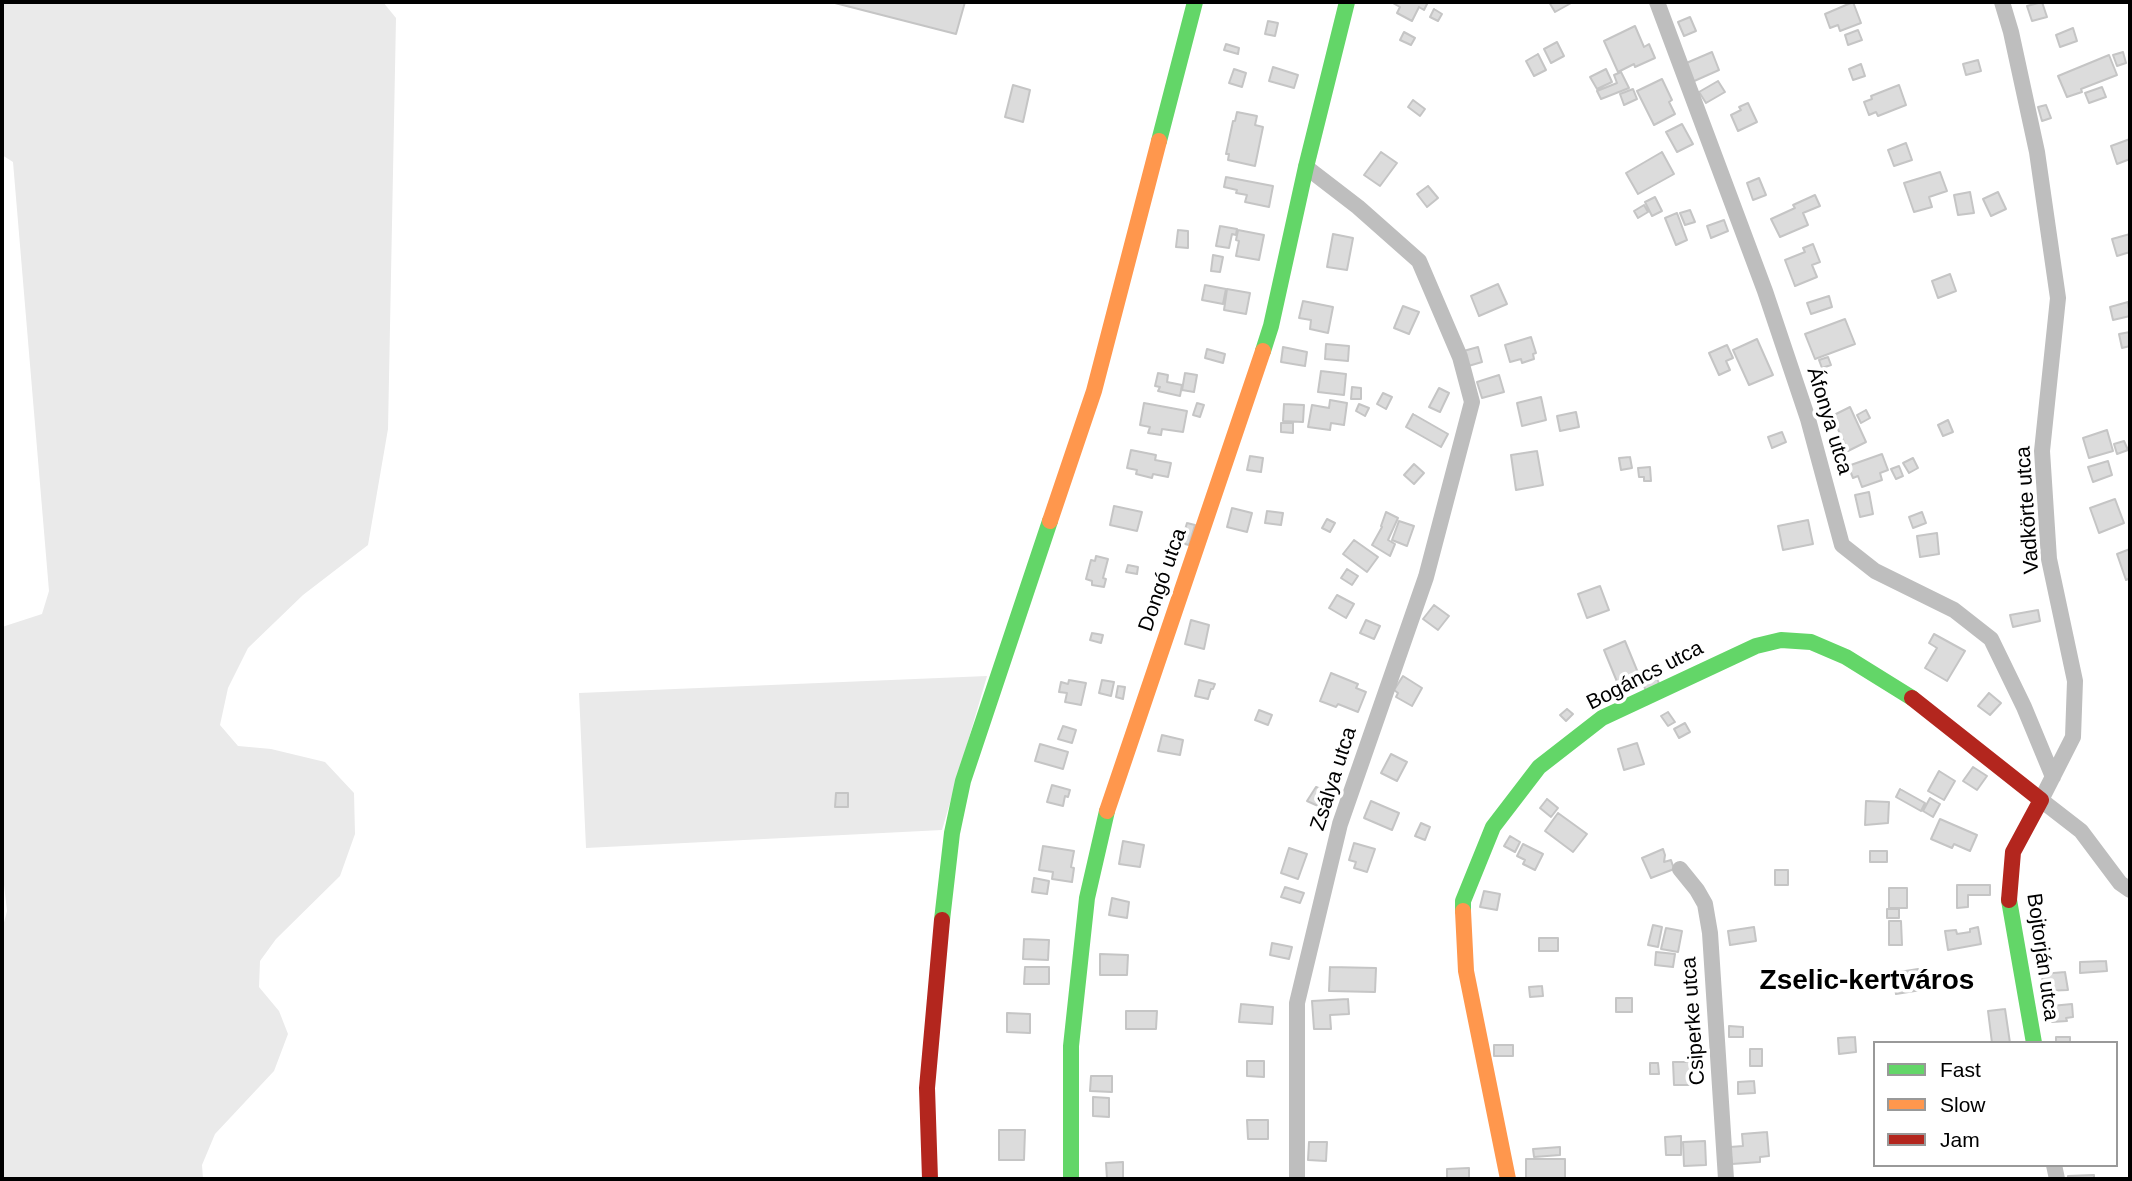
<!DOCTYPE html>
<meta charset="utf-8">
<style>
body{margin:0}
#map{position:relative;width:2132px;height:1181px;overflow:hidden;background:#fff;font-family:Helvetica,sans-serif}
canvas{display:block}
.frame{position:absolute;inset:0;border:4px solid #000;pointer-events:none}
.legend{position:absolute;left:1873px;top:1041px;width:245px;height:126px;box-sizing:border-box;background:#fff;border:2px solid #999;margin:0;padding:9px 12px;list-style:none;font-size:21px;color:#000}
.legend li{display:flex;align-items:center;gap:14px;height:35px}
.legend b{width:35px;border:2px solid #999}
</style>
<div id="map">
<canvas width="2132" height="1181"></canvas>
<div class="frame"></div>
<ul class="legend">
<li><b style="height:9px;background:#63d668"></b>Fast</li>
<li><b style="height:9px;background:#ff974d"></b>Slow</li>
<li><b style="height:9px;background:#b3261e"></b>Jam</li>
</ul>
</div>
<script>
const ctx = document.querySelector('canvas').getContext('2d');
ctx.lineJoin = 'round';
function paint(path, color) { ctx.fillStyle = color; ctx.fill(path, 'evenodd'); }
const toPath = rows => new Path2D(rows.map(r => 'M' + r).join(''));
function trace(path, color, width, dash) { ctx.strokeStyle = color; ctx.lineWidth = width; ctx.lineCap = dash ? 'butt' : 'round'; ctx.setLineDash(dash || []); ctx.stroke(path); }
function write(font, color, halo, rows, align = 'center') {
  ctx.font = font + ' Helvetica,sans-serif'; ctx.lineWidth = 7; ctx.setLineDash([]); ctx.textBaseline = 'middle'; ctx.strokeStyle = halo; ctx.fillStyle = color; for (const [text, x, y, turn = 0] of rows) {
    ctx.save(); ctx.translate(x, y); ctx.rotate((+turn || 0) * Math.PI / 180); ctx.textAlign = isNaN(turn) ? turn : align; if (halo) ctx.strokeText(text, 0, 0); ctx.fillText(text, 0, 0); ctx.restore();
  }
}
paint(toPath([
 [2,2,383,2,396,18,388,429,368,545,303,595,248,648,228,688,220,725,238,746,271,749,325,762,354,793,355,834,340,876,276,939,260,961,259,987,279,1011,288,1034,274,1071,215,1134,202,1165,203,1179,2,1179,2,930,7,911,2,867,2,627,42,614,49,591,13,162,2,155],
 [987,676,942,830,586,848,579,693]
]), '#eaeaea');
const building = toPath([
 [831,2,965,2,956,34,831,2],
 [1391,2,1428,2,1424,10,1419,7,1412,21,1397,13,1400,7,1391,2],
 [1549,2,1573,2,1555,12,1549,2],
 [1853,2,1861,23,1840,31,1838,25,1830,28,1825,14,1853,2],
 [2042,2,2047,17,2032,21,2027,6,2042,2],
 [1434,9,1442,14,1438,21,1430,17,1434,9],
 [1690,17,1696,31,1684,36,1678,22,1690,17],
 [1268,21,1278,23,1275,36,1265,34,1268,21],
 [1635,26,1644,47,1649,44,1655,58,1635,67,1634,64,1618,72,1604,41,1635,26],
 [2073,28,2077,41,2060,47,2056,35,2073,28],
 [1858,30,1862,40,1848,45,1845,35,1858,30],
 [1404,32,1415,38,1411,45,1400,40,1404,32],
 [1557,42,1564,56,1551,63,1544,49,1557,42],
 [1226,44,1239,48,1238,54,1224,50,1226,44],
 [1712,52,1719,70,1692,82,1684,64,1712,52],
 [2123,52,2126,63,2117,66,2113,55,2123,52],
 [1538,54,1546,70,1534,76,1526,61,1538,54],
 [2109,55,2117,75,2081,89,2082,92,2067,97,2058,76,2109,55],
 [1978,60,1981,71,1966,75,1963,64,1978,60],
 [1861,64,1865,76,1853,80,1849,69,1861,64],
 [1273,67,1298,75,1294,88,1269,81,1273,67],
 [1234,69,1246,73,1242,87,1229,83,1234,69],
 [1606,69,1612,82,1597,89,1590,77,1606,69],
 [1621,72,1629,88,1601,99,1597,91,1617,83,1614,75,1621,72],
 [1662,79,1672,100,1669,102,1675,114,1654,125,1637,91,1662,79],
 [1718,81,1725,92,1706,103,1699,92,1718,81],
 [1013,85,1030,90,1023,122,1005,117,1013,85],
 [1899,85,1906,105,1878,116,1876,112,1869,115,1864,102,1872,99,1871,96,1899,85],
 [2102,87,2106,97,2089,103,2085,93,2102,87],
 [1633,89,1637,99,1624,105,1620,94,1633,89],
 [1413,100,1425,109,1420,116,1408,107,1413,100],
 [1748,103,1757,122,1738,131,1731,115,1741,110,1739,107,1748,103],
 [2046,105,2051,118,2042,121,2038,107,2046,105],
 [1237,112,1257,116,1255,125,1263,127,1255,166,1228,160,1229,154,1226,154,1233,121,1235,121,1237,112],
 [1682,124,1693,144,1677,152,1666,132,1682,124],
 [2130,139,2130,159,2117,164,2111,146,2130,139],
 [1906,143,1912,160,1894,166,1888,150,1906,143],
 [1381,152,1397,163,1380,186,1364,175,1381,152],
 [1662,152,1674,174,1638,194,1626,173,1662,152],
 [1940,172,1947,191,1929,197,1932,207,1914,212,1904,183,1940,172],
 [1226,177,1273,186,1269,207,1245,202,1247,195,1236,193,1237,190,1224,187,1226,177],
 [1759,178,1766,195,1753,200,1747,183,1759,178],
 [1428,186,1438,198,1427,207,1417,194,1428,186],
 [1970,192,1974,213,1958,215,1954,195,1970,192],
 [1998,192,2006,209,1991,216,1983,199,1998,192],
 [1815,195,1820,206,1803,213,1808,225,1780,237,1771,219,1795,208,1793,205,1815,195],
 [1655,197,1662,211,1652,216,1645,202,1655,197],
 [1644,205,1648,212,1638,218,1634,211,1644,205],
 [1690,210,1695,222,1685,225,1680,213,1690,210],
 [1677,213,1687,240,1676,245,1665,218,1677,213],
 [1724,220,1728,231,1711,238,1707,226,1724,220],
 [1220,226,1237,229,1236,235,1232,234,1229,248,1216,246,1220,226],
 [1178,230,1188,231,1188,248,1176,247,1178,230],
 [1238,230,1264,235,1259,260,1236,256,1239,241,1236,240,1238,230],
 [1333,234,1353,238,1347,270,1327,267,1333,234],
 [2130,234,2130,252,2117,256,2112,239,2130,234],
 [1813,244,1820,262,1812,265,1817,277,1795,286,1785,260,1805,252,1803,248,1813,244],
 [1213,255,1223,257,1220,272,1211,271,1213,255],
 [1950,274,1956,291,1938,298,1932,281,1950,274],
 [1498,284,1507,304,1479,316,1471,296,1498,284],
 [1205,285,1226,289,1223,304,1202,300,1205,285],
 [1227,289,1250,293,1246,314,1224,310,1227,289],
 [1829,296,1832,307,1811,314,1807,303,1829,296],
 [1303,301,1333,307,1328,333,1310,329,1311,320,1299,318,1303,301],
 [2128,302,2130,316,2113,320,2110,307,2128,302],
 [1403,306,1419,312,1409,334,1394,328,1403,306],
 [1845,319,1855,344,1815,359,1805,334,1845,319],
 [2130,332,2130,346,2122,348,2119,334,2130,332],
 [1531,337,1536,353,1533,354,1534,359,1522,363,1521,359,1510,362,1505,345,1531,337],
 [1757,339,1773,375,1749,385,1733,350,1757,339],
 [1326,344,1349,346,1348,361,1325,359,1326,344],
 [1727,345,1733,358,1726,361,1730,370,1719,375,1709,353,1727,345],
 [1283,347,1307,352,1305,366,1281,362,1283,347],
 [1478,347,1482,362,1465,367,1460,352,1478,347],
 [1207,349,1225,354,1223,363,1205,358,1207,349],
 [1828,357,1831,365,1822,368,1819,360,1828,357],
 [1321,371,1346,374,1344,395,1318,392,1321,371],
 [1158,373,1168,375,1167,382,1182,385,1180,396,1158,391,1160,387,1155,386,1158,373],
 [1185,373,1197,375,1194,392,1182,390,1185,373],
 [1499,375,1504,392,1482,398,1477,382,1499,375],
 [1352,387,1361,388,1361,399,1351,399,1352,387],
 [1439,388,1449,393,1440,412,1429,407,1439,388],
 [1383,393,1392,397,1386,409,1377,404,1383,393],
 [1541,397,1546,420,1522,426,1517,403,1541,397],
 [1330,400,1347,403,1344,425,1331,423,1330,430,1308,427,1312,405,1329,408,1330,400],
 [1144,403,1187,411,1183,432,1162,429,1161,435,1148,433,1150,427,1140,425,1144,403],
 [1197,403,1204,405,1200,417,1193,415,1197,403],
 [1284,404,1304,405,1303,422,1283,421,1284,404],
 [1359,404,1369,408,1365,416,1356,411,1359,404],
 [1850,407,1866,442,1848,451,1832,416,1850,407],
 [1866,410,1870,418,1861,423,1857,415,1866,410],
 [1576,412,1579,427,1560,431,1557,416,1576,412],
 [1413,414,1448,434,1441,447,1406,427,1413,414],
 [1948,420,1953,432,1943,436,1938,425,1948,420],
 [1281,423,1293,423,1293,433,1281,432,1281,423],
 [2107,430,2113,451,2089,458,2083,438,2107,430],
 [1782,432,1786,442,1772,448,1768,437,1782,432],
 [2124,441,2128,450,2117,454,2114,444,2124,441],
 [1131,450,1156,455,1155,460,1171,463,1168,477,1153,474,1152,478,1136,474,1137,470,1127,468,1131,450],
 [1537,451,1543,485,1516,490,1511,455,1537,451],
 [1882,454,1888,470,1880,473,1882,480,1862,487,1858,476,1853,478,1848,466,1882,454],
 [1250,456,1263,458,1261,472,1247,470,1250,456],
 [1630,457,1632,468,1621,470,1619,458,1630,457],
 [1913,458,1918,468,1909,473,1903,463,1913,458],
 [2108,461,2112,475,2093,482,2088,467,2108,461],
 [1414,464,1424,473,1414,484,1404,475,1414,464],
 [1899,466,1903,476,1896,479,1891,469,1899,466],
 [1650,467,1651,481,1644,481,1644,477,1639,477,1638,468,1650,467],
 [1869,492,1873,514,1860,517,1855,495,1869,492],
 [2115,499,2124,523,2099,533,2090,508,2115,499],
 [1114,506,1142,512,1137,531,1110,525,1114,506],
 [1232,508,1252,513,1247,532,1227,527,1232,508],
 [1267,511,1283,513,1281,525,1265,523,1267,511],
 [1386,512,1398,518,1388,540,1395,544,1390,556,1372,545,1382,527,1381,526,1386,512],
 [1922,512,1926,523,1913,528,1909,517,1922,512],
 [1327,519,1335,523,1330,532,1322,528,1327,519],
 [1808,520,1813,544,1783,550,1778,526,1808,520],
 [1399,521,1414,526,1407,546,1392,540,1399,521],
 [1187,523,1195,525,1189,545,1181,543,1187,523],
 [1937,533,1939,554,1920,557,1917,536,1937,533],
 [1354,540,1378,557,1367,572,1343,554,1354,540],
 [2130,549,2130,578,2126,580,2117,554,2130,549],
 [1096,556,1108,559,1103,578,1106,579,1104,587,1092,585,1092,581,1086,579,1091,560,1095,561,1096,556],
 [1128,565,1138,567,1137,574,1126,572,1128,565],
 [1347,569,1358,576,1352,585,1341,578,1347,569],
 [1600,586,1609,610,1587,618,1578,594,1600,586],
 [1337,595,1354,604,1346,618,1329,608,1337,595],
 [1434,605,1449,616,1438,630,1423,619,1434,605],
 [2038,610,2040,621,2013,627,2010,615,2038,610],
 [1191,620,1209,625,1204,649,1185,644,1191,620],
 [1366,620,1380,626,1374,639,1360,633,1366,620],
 [1092,633,1103,635,1101,643,1090,640,1092,633],
 [1934,634,1965,651,1947,681,1925,668,1937,648,1929,643,1934,634],
 [1625,641,1641,680,1620,689,1604,650,1625,641],
 [1331,673,1358,684,1356,688,1366,692,1358,712,1338,704,1336,707,1320,701,1331,673],
 [1655,673,1661,689,1647,694,1641,678,1655,673],
 [1403,676,1422,688,1412,706,1396,697,1398,693,1394,690,1403,676],
 [1069,680,1086,683,1081,705,1065,702,1067,693,1059,692,1061,682,1068,684,1069,680],
 [1102,680,1114,682,1111,696,1099,693,1102,680],
 [1199,680,1215,684,1213,689,1211,689,1208,699,1195,696,1199,680],
 [1118,686,1125,687,1123,699,1116,697,1118,686],
 [1989,693,2001,703,1990,715,1978,706,1989,693],
 [1567,709,1573,714,1566,721,1560,715,1567,709],
 [1259,710,1272,715,1268,725,1255,720,1259,710],
 [1668,712,1675,722,1668,726,1661,716,1668,712],
 [1685,723,1690,732,1679,738,1674,729,1685,723],
 [1063,726,1076,730,1072,743,1058,739,1063,726],
 [1162,735,1183,740,1180,755,1158,751,1162,735],
 [1637,743,1644,764,1624,770,1618,749,1637,743],
 [1040,744,1068,752,1063,769,1035,761,1040,744],
 [1391,754,1407,762,1397,781,1381,773,1391,754],
 [1973,767,1987,776,1977,790,1963,781,1973,767],
 [1939,771,1955,781,1944,800,1928,791,1939,771],
 [1052,785,1070,790,1068,797,1065,796,1063,806,1047,802,1052,785],
 [1316,787,1334,794,1327,810,1307,801,1316,787],
 [1900,789,1925,803,1921,811,1896,797,1900,789],
 [836,793,848,793,848,807,835,807,836,793],
 [1930,798,1940,804,1933,817,1923,811,1930,798],
 [1547,799,1558,808,1551,817,1540,808,1547,799],
 [1371,801,1399,813,1392,830,1364,818,1371,801],
 [1866,801,1889,802,1888,823,1865,825,1866,801],
 [1558,813,1587,834,1573,852,1545,831,1558,813],
 [1940,819,1977,835,1970,851,1954,844,1952,848,1931,839,1940,819],
 [1421,823,1430,827,1425,840,1415,836,1421,823],
 [1510,836,1520,842,1515,852,1504,846,1510,836],
 [1123,841,1144,845,1140,867,1119,864,1123,841],
 [1354,843,1375,849,1367,872,1354,868,1356,862,1349,860,1354,843],
 [1523,844,1543,854,1535,870,1523,864,1525,860,1517,856,1523,844],
 [1043,846,1074,851,1071,867,1074,868,1072,882,1052,879,1053,872,1039,870,1043,846],
 [1289,848,1307,854,1298,879,1281,873,1289,848],
 [1663,849,1665,855,1664,862,1671,860,1674,869,1651,878,1642,858,1663,849],
 [1870,851,1887,851,1887,862,1870,862,1870,851],
 [1775,870,1788,870,1788,885,1775,885,1775,870],
 [1034,878,1049,881,1047,894,1032,892,1034,878],
 [1957,885,1990,885,1990,895,1968,895,1968,907,1957,908,1957,885],
 [1285,887,1304,893,1300,903,1281,897,1285,887],
 [1889,888,1907,888,1907,908,1889,908,1889,888],
 [1484,891,1500,894,1497,910,1480,907,1484,891],
 [1112,898,1129,902,1127,918,1109,915,1112,898],
 [1887,909,1899,909,1899,918,1887,918,1887,909],
 [1889,921,1901,921,1902,945,1889,945,1889,921],
 [1653,925,1662,927,1658,947,1648,945,1653,925],
 [1754,927,1756,941,1730,945,1728,931,1754,927],
 [1978,927,1981,944,1948,950,1945,931,1956,930,1957,934,1970,932,1970,929,1978,927],
 [1666,928,1682,931,1678,952,1661,949,1666,928],
 [1539,938,1558,938,1558,951,1539,951,1539,938],
 [1024,939,1049,940,1048,960,1023,959,1024,939],
 [1272,943,1292,947,1289,959,1270,955,1272,943],
 [1656,952,1675,954,1673,967,1655,965,1656,952],
 [1100,954,1128,955,1127,975,1100,975,1100,954],
 [2106,961,2107,971,2080,973,2080,962,2106,961],
 [1025,967,1049,967,1049,984,1024,984,1025,967],
 [1330,967,1376,968,1375,992,1329,991,1330,967],
 [1918,969,1921,990,1896,994,1893,973,1918,969],
 [2065,972,2068,990,2043,991,2042,974,2065,972],
 [1542,986,1543,996,1530,997,1529,987,1542,986],
 [1616,998,1632,998,1632,1012,1616,1012,1616,998],
 [1348,999,1349,1014,1330,1015,1331,1029,1314,1029,1312,1001,1348,999],
 [1241,1004,1273,1007,1272,1024,1239,1022,1241,1004],
 [2072,1004,2073,1017,2066,1018,2067,1021,2052,1022,2051,1006,2072,1004],
 [2005,1009,2010,1043,1992,1043,1988,1011,2005,1009],
 [1126,1011,1157,1011,1156,1029,1126,1029,1126,1011],
 [1007,1013,1030,1014,1030,1033,1007,1032,1007,1013],
 [1729,1026,1743,1027,1743,1037,1729,1037,1729,1026],
 [1855,1037,1856,1052,1839,1054,1838,1038,1855,1037],
 [2056,1037,2070,1037,2070,1043,2056,1043,2056,1037],
 [1494,1045,1513,1045,1513,1056,1494,1056,1494,1045],
 [1750,1049,1762,1049,1762,1066,1750,1066,1750,1049],
 [1247,1061,1264,1061,1264,1077,1247,1076,1247,1061],
 [1673,1062,1690,1062,1690,1085,1674,1085,1673,1062],
 [1650,1063,1658,1063,1659,1074,1650,1074,1650,1063],
 [1091,1076,1112,1076,1112,1092,1090,1091,1091,1076],
 [1754,1081,1755,1093,1738,1094,1738,1082,1754,1081],
 [1093,1097,1109,1098,1109,1117,1093,1116,1093,1097],
 [1247,1120,1268,1120,1268,1139,1248,1139,1247,1120],
 [999,1130,1025,1130,1024,1160,999,1160,999,1130],
 [1767,1132,1769,1156,1760,1157,1760,1162,1732,1164,1730,1147,1743,1146,1742,1134,1767,1132],
 [1681,1136,1681,1155,1666,1155,1665,1137,1681,1136],
 [1705,1141,1706,1165,1684,1166,1683,1142,1705,1141],
 [1309,1142,1327,1142,1326,1161,1308,1160,1309,1142],
 [1560,1147,1560,1155,1534,1157,1533,1149,1560,1147],
 [1526,1159,1565,1159,1565,1178,1526,1179,1526,1159],
 [1123,1162,1123,1178,1107,1179,1106,1163,1123,1162],
 [1469,1168,1469,1179,1447,1179,1447,1169,1469,1168],
 [2094,1175,2094,1179,2068,1179,2068,1176,2094,1175]
]);
paint(building, '#dcdcdc');
trace(building, '#c5c5c5', 2);
trace(toPath([
 [1657,2,1765,291,1808,419,1842,545,1875,571,1954,610,1991,639,2024,707,2053,777],
 [2002,2,2011,32,2037,152,2058,298,2042,451,2049,559,2075,681,2073,737,2041,800,2081,831,2120,883,2130,890],
 [1680,869,1697,890,1705,904,1710,933,1726,1179],
 [2054,1165,2057,1179],
 [1297,1179,1297,1003,1340,824,1426,577,1472,402,1460,357,1419,261,1358,207,1306,167]
]), '#bebebe', 16);
trace(toPath([
 [1159,141,1195,2],
 [1263,351,1271,326,1306,167,1347,2],
 [2009,900,2034,1043],
 [1463,911,1463,901,1493,827,1539,767,1602,718,1756,646,1781,640,1811,642,1846,657,1912,698],
 [942,920,952,833,963,781,1050,521],
 [1071,1179,1071,1046,1087,898,1107,811]
]), '#63d668', 16);
trace(toPath([
 [1050,521,1094,391,1159,141],
 [1107,811,1263,351],
 [1463,911,1466,971,1508,1179]
]), '#ff974d', 16);
trace(toPath([
 [1912,698,2041,800,2013,852,2009,900],
 [930,1179,927,1088,942,920]
]), '#b3261e', 16);
write('21px', '#000', '#fff', [
 ["Áfonya utca",1829,421,73],
 ["Vadkörte utca",2028,510,-94],
 ["Dongó utca",1163,580,-71],
 ["Bogáncs utca",1645,676,-27],
 ["Zsálya utca",1334,779,-72],
 ["Bojtorján utca",2042,957,82],
 ["Csiperke utca",1694,1021,-94]
]);
write('bold 28px', '#000', '#fff', [
 ["Zselic-kertváros",1867,981]
]);
</script>
